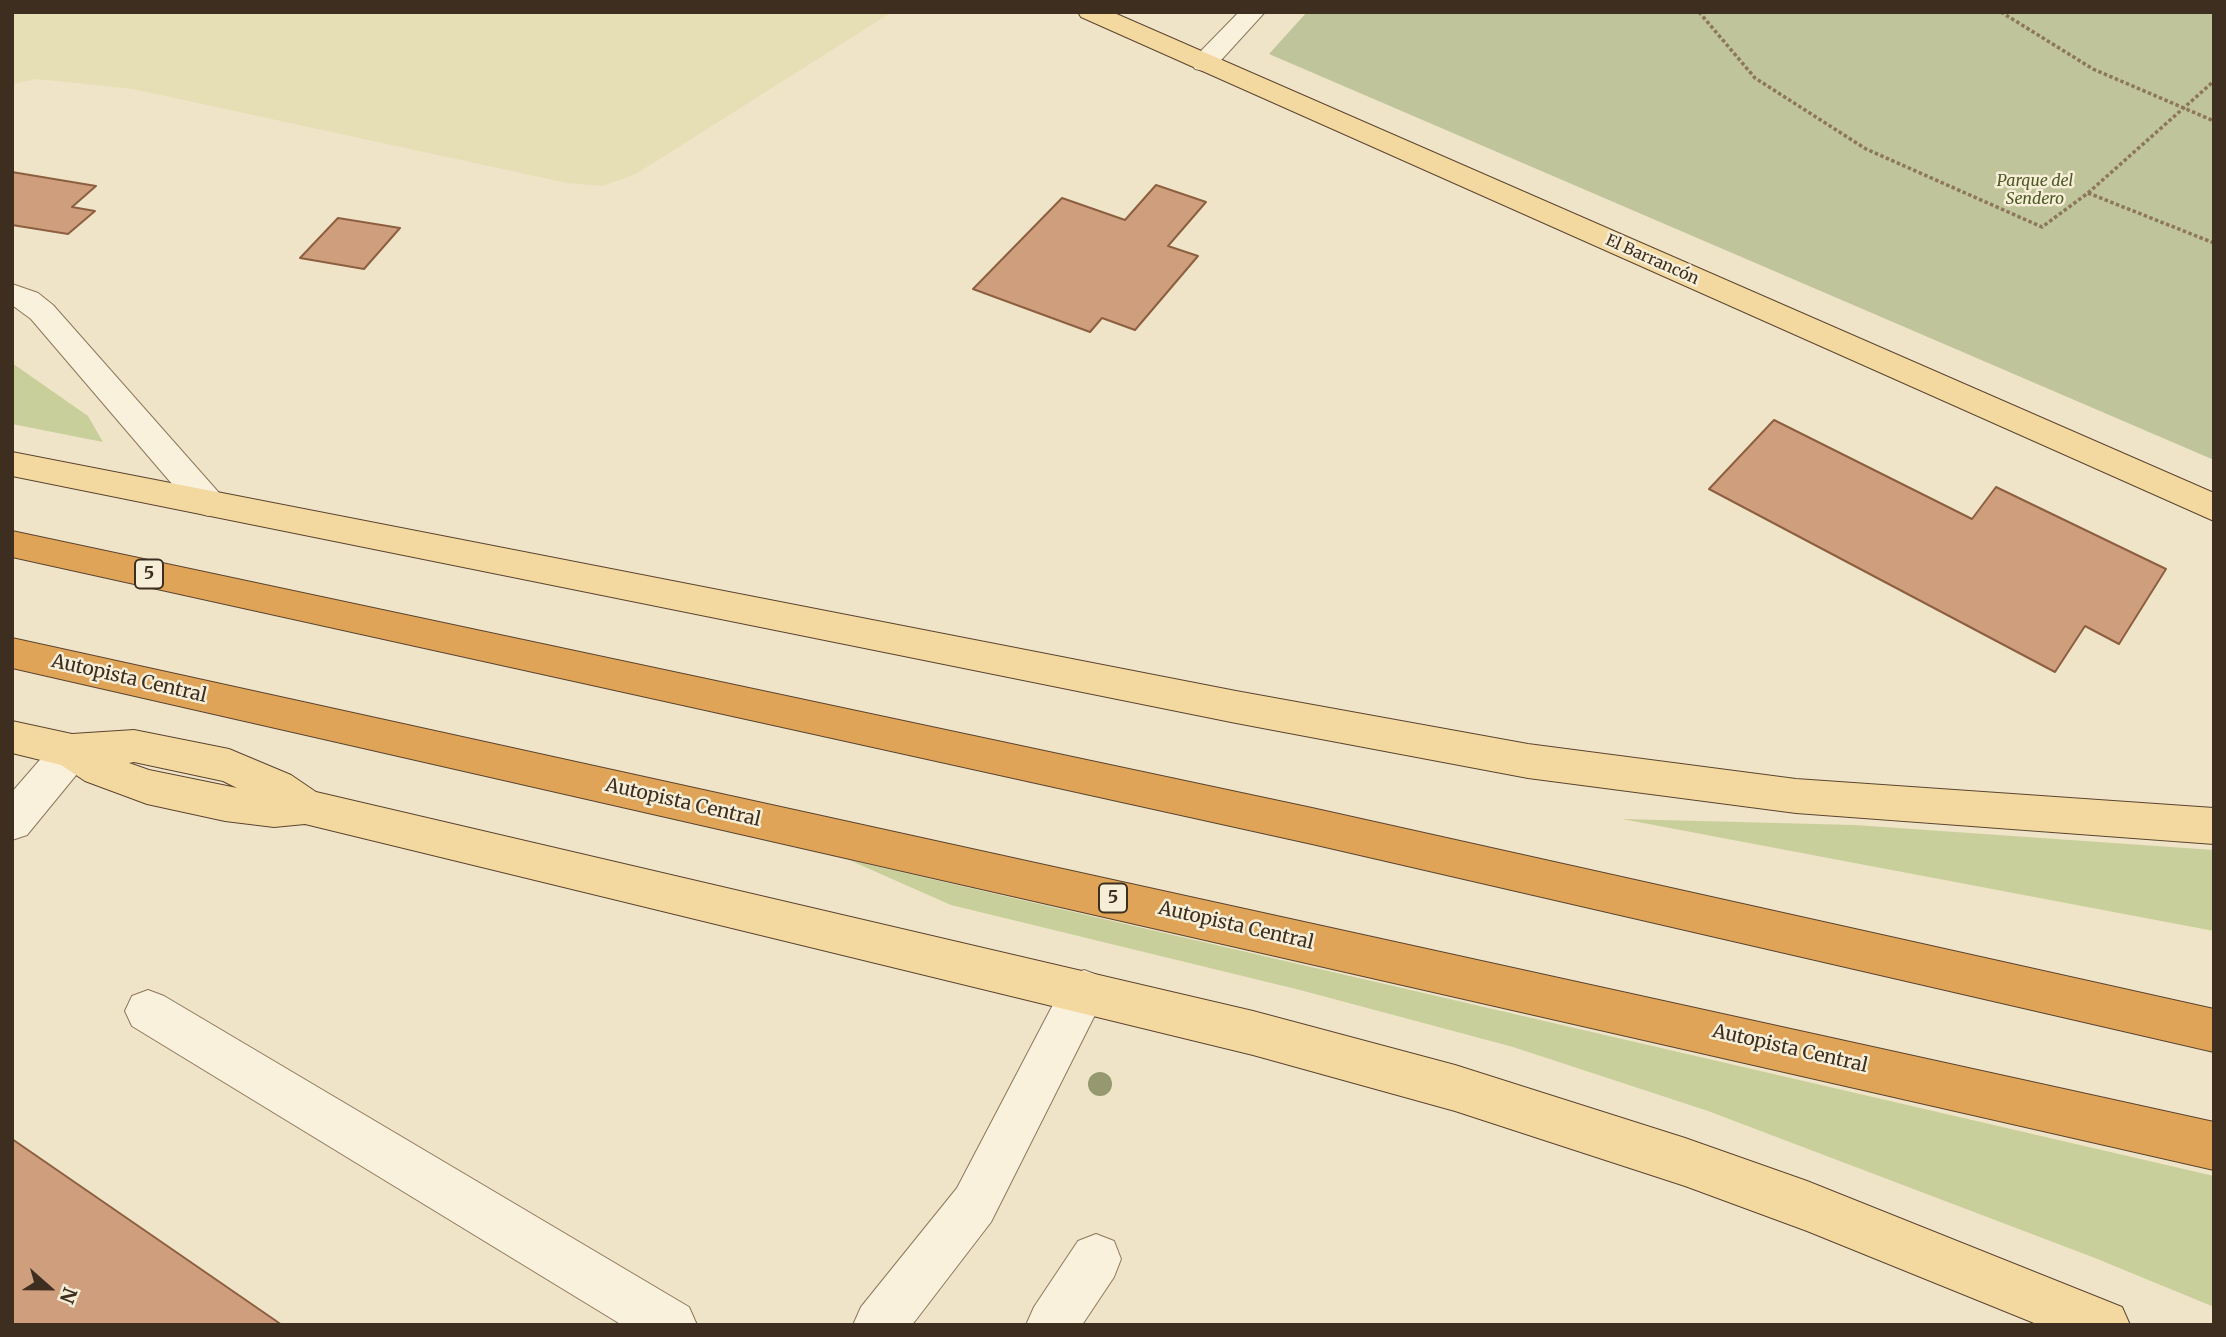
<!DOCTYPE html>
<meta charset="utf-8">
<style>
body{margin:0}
#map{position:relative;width:2226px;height:1337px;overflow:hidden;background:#f0e4c8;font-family:Merriweather,serif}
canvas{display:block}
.frame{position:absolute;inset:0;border:14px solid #3d2e20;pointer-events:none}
.north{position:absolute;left:14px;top:1253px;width:70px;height:70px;-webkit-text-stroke:5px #f7eed8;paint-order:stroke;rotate:111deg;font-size:19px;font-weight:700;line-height:28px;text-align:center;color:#3d2e20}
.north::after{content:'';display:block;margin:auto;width:24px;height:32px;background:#3d2e20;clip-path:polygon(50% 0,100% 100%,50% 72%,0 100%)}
</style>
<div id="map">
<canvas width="2226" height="1337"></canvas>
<div class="frame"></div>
<div class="north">N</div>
</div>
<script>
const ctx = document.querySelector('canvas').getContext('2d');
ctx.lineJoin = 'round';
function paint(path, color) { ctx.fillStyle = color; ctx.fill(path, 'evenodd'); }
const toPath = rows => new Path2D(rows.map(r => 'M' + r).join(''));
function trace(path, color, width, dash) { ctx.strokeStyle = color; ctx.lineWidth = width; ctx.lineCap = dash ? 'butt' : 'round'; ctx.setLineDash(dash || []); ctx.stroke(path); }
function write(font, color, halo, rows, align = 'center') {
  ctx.font = font + ' Merriweather,serif'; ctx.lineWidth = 5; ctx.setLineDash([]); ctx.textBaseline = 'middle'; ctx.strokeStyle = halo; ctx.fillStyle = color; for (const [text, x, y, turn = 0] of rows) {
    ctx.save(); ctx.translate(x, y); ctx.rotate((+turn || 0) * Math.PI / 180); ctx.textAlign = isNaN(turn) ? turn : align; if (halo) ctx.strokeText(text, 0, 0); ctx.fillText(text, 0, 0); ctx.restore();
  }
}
paint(toPath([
 [12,12,892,12,636,174,603,186,567,183,133,89,36,79,12,84]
]), '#e6deb5');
paint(toPath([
 [12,363,88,416,103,442,12,424],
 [1622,819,1855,825,2214,850,2214,931],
 [849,860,2214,1176,2214,1307,2095,1258,1708,1111,1513,1047,1300,990,951,905]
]), '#c9cf9b');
paint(toPath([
 [1307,12,2214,12,2214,460,1269,54]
]), '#bfc49a');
const building = toPath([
 [12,172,96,186,72,207,95,211,68,234,12,225,12,172],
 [1156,185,1206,202,1168,246,1198,256,1135,330,1102,318,1090,332,973,289,1062,198,1125,220,1156,185],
 [338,218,400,228,364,269,300,258,338,218],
 [1774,420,1972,519,1996,487,2166,569,2119,644,2085,626,2055,672,1709,489,1774,420],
 [12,1139,282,1325,12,1325,12,1139]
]);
paint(building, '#cf9f7d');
trace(building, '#8d5f41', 2);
const minor = toPath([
 [1239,12,1265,12,1213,69,1204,71,1195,69,1191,63,1195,57,1239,12],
 [12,284,38,293,53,305,220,494,226,503,220,512,208,516,196,512,31,319,12,305,12,284],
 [72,734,86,739,92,751,86,763,27,835,12,840,12,792,58,739,72,734],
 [1084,970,1100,976,1107,991,991,1222,912,1325,853,1325,861,1307,957,1188,1068,976,1084,970],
 [148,990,164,996,689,1307,697,1325,622,1325,132,1026,125,1011,132,996,148,990],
 [1096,1234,1114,1241,1121,1259,1114,1277,1082,1325,1026,1325,1034,1307,1078,1241,1096,1234]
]);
const major = toPath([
 [1078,12,1112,12,2214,493,2214,521,1081,17,1078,12],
 [12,452,1236,691,1528,744,1796,779,2214,808,2214,844,1796,813,1528,778,1236,723,12,476,12,452],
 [12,721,72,734,134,730,229,749,291,775,316,792,1253,1011,1455,1065,1685,1138,1807,1181,2122,1307,2130,1325,2039,1325,1807,1231,1685,1186,1455,1111,1253,1055,305,824,274,827,225,821,147,804,85,781,61,765,12,753,12,721],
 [134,762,223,781,237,788,149,770,129,763,134,762]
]);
const highway = toPath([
 [12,531,1312,808,2214,1009,2214,1052,1312,844,12,557,12,531],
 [12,638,2214,1122,2214,1170,12,668,12,638]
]);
trace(minor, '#8d765c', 2);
trace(major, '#5b4430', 2);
trace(highway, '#5b4430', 2);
trace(toPath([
 [1699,12,1755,78,1866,149,2042,227,2088,193,2214,243],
 [2001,12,2093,69,2214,121],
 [2088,193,2214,81]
]), '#8d765c', 3.5, [3.5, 2.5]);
paint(minor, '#faf1dc');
paint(major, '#f3d9a0');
paint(highway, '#e0a458');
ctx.fillStyle = '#96986f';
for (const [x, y] of [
 [1100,1084]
]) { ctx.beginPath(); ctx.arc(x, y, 12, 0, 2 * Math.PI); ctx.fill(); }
write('italic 16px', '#4d5a26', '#f7eed8', [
 ["Parque del",2035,181],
 ["Sendero",2035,199]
]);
write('16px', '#3d2e20', '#f7eed8', [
 ["El Barrancón",1652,260,24]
]);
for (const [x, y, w] of [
 [149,574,28],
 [1113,898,28]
]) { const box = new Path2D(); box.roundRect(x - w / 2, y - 14.5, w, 29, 5); ctx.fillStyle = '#f7eed8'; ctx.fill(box); trace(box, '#3d2e20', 2); }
write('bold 18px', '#3d2e20', null, [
 ["5",149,574],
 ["5",1113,898]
]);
write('19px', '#3d2e20', '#f7eed8', [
 ["Autopista Central",129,679,13],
 ["Autopista Central",683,803,13],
 ["Autopista Central",1236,926,13],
 ["Autopista Central",1790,1049,13]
]);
</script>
